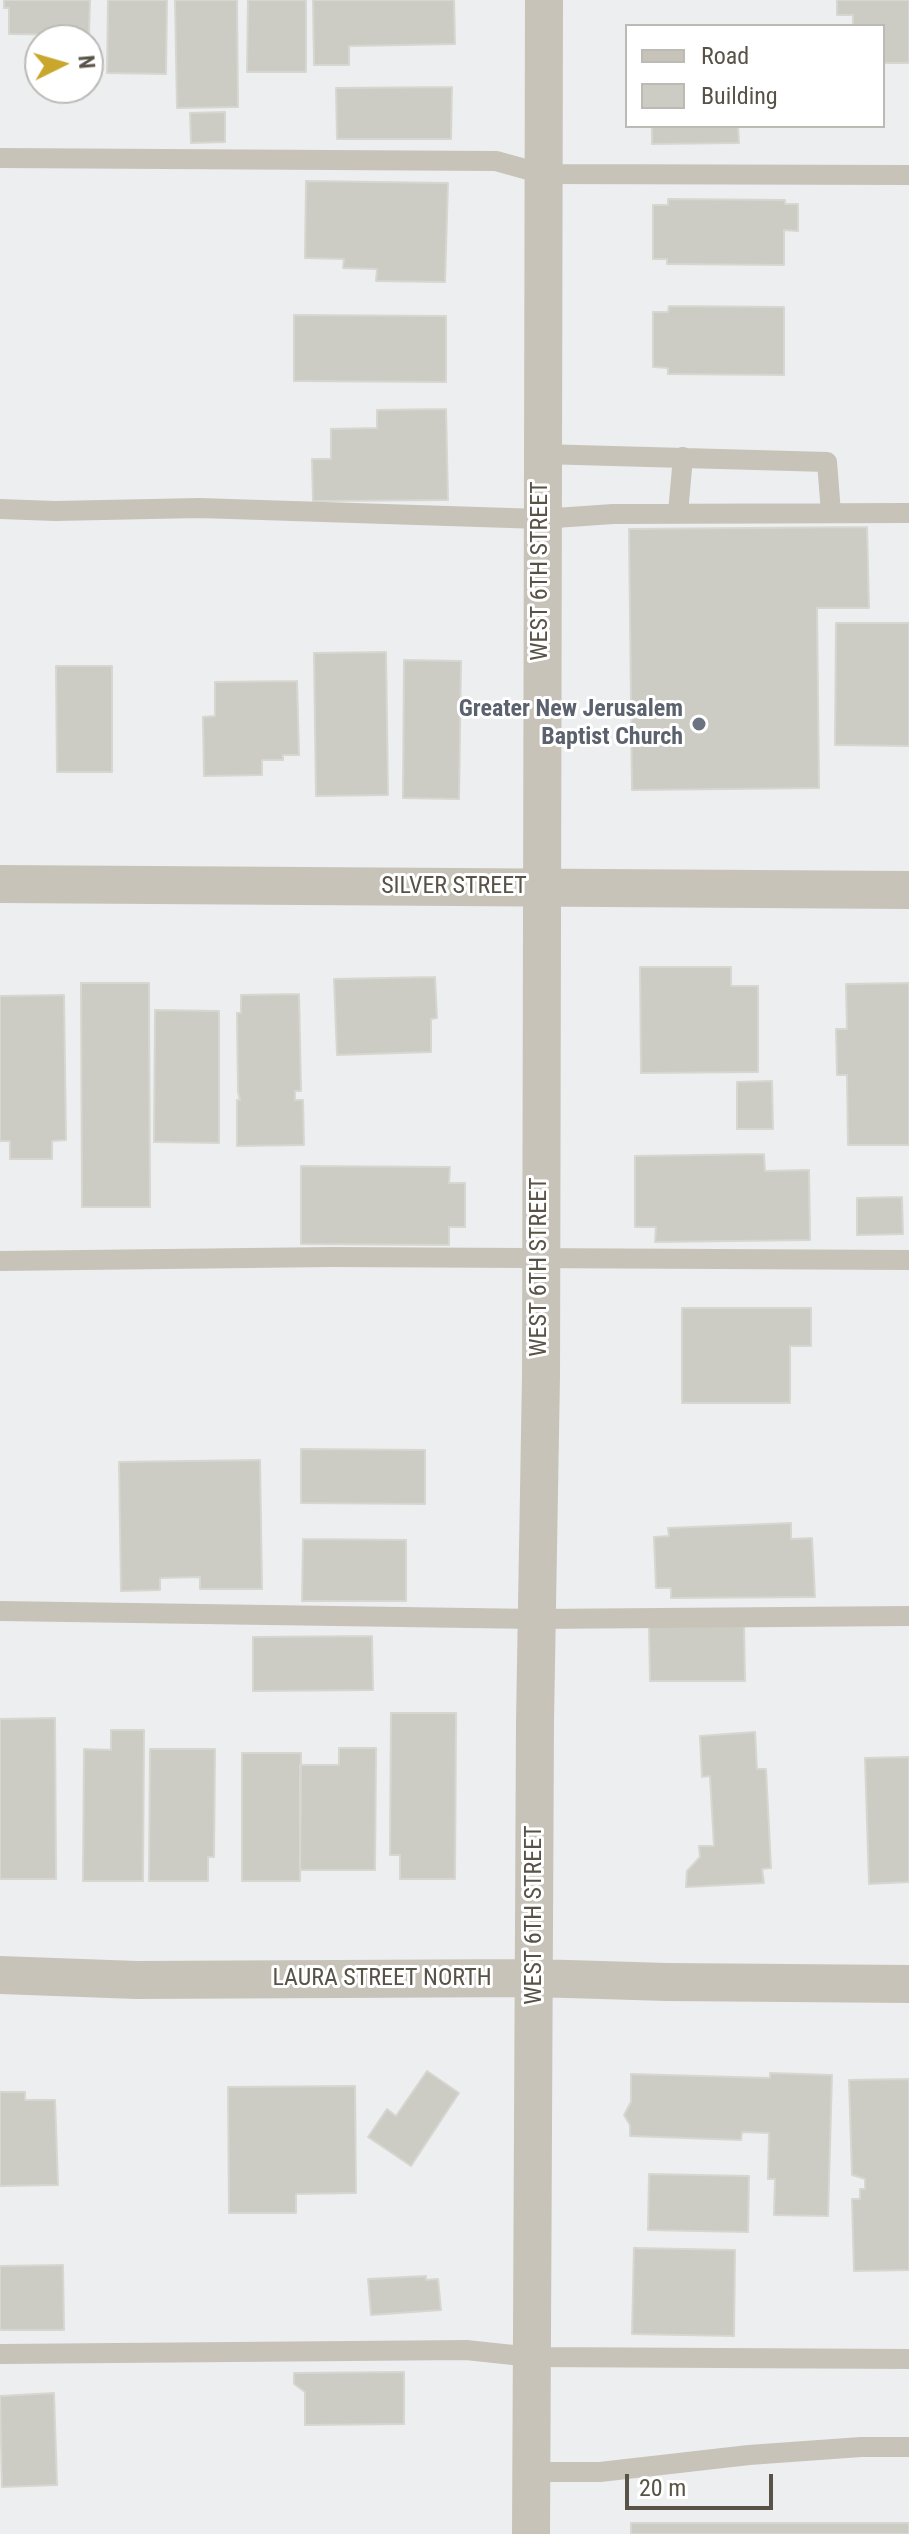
<!DOCTYPE html>
<style>
body{margin:0}
#map{position:relative;width:909px;height:2534px;overflow:hidden;background:#edeeef;font-family:"Roboto Condensed",sans-serif}
canvas{display:block}
.legend{position:absolute;left:625px;top:24px;width:260px;height:104px;box-sizing:border-box;background:#fff;border:2px solid #bcbab5;margin:0;padding:10px 14px;list-style:none;font-size:24px;color:#585247}
.legend li{display:flex;align-items:center;gap:16px;height:40px}
.legend b{width:40px;border:2px solid #bcbab5}
.north{position:absolute;left:24px;top:24px;width:80px;height:80px;box-sizing:border-box;background:#fff;border:2px solid #bcbab5;border-radius:50%;rotate:85deg;font-size:22px;font-weight:700;line-height:32px;text-align:center;color:#585247}
.north::after{content:'';display:block;margin:auto;width:28px;height:36px;background:#c9a62c;clip-path:polygon(50% 0,100% 100%,50% 72%,0 100%)}
.scale{position:absolute;left:625px;top:2474px;width:148px;height:36px;box-sizing:border-box;border:4px solid #585247;border-top:0;padding-left:10px;font-size:24px;line-height:28px;white-space:nowrap;color:#585247;-webkit-text-stroke:6px #fff;paint-order:stroke}
</style>
<div id="map">
<canvas width="909" height="2534"></canvas>
<ul class="legend">
<li><b style="height:10px;background:#c8c3b9"></b>Road</li>
<li><b style="height:22px;background:#cccbc4"></b>Building</li>
</ul>
<div class="north">N</div>
<div class="scale">20 m</div>
</div>
<script>
const ctx = document.querySelector('canvas').getContext('2d');
ctx.lineJoin = 'round';
function paint(path, color) { ctx.fillStyle = color; ctx.fill(path, 'evenodd'); }
const toPath = rows => new Path2D(rows.map(r => 'M' + r).join(''));
function trace(path, color, width, dash) { ctx.strokeStyle = color; ctx.lineWidth = width; ctx.lineCap = dash ? 'butt' : 'round'; ctx.setLineDash(dash || []); ctx.stroke(path); }
function write(font, color, halo, rows, align = 'center') {
  ctx.font = font + ' "Roboto Condensed",sans-serif'; ctx.lineWidth = 6; ctx.setLineDash([]); ctx.textBaseline = 'middle'; ctx.strokeStyle = halo; ctx.fillStyle = color; for (const [text, x, y, turn = 0] of rows) {
    ctx.save(); ctx.translate(x, y); ctx.rotate((+turn || 0) * Math.PI / 180); ctx.textAlign = isNaN(turn) ? turn : align; if (halo) ctx.strokeText(text, 0, 0); ctx.fillText(text, 0, 0); ctx.restore();
  }
}
const building = toPath([
 [4,0,90,0,89,35,9,34,9,8,4,8,4,0],
 [108,0,167,0,166,74,107,73,108,0],
 [175,0,237,0,238,107,177,108,175,0],
 [248,0,306,0,306,72,247,72,248,0],
 [313,0,454,0,455,44,349,46,349,65,314,65,313,0],
 [837,0,909,0,909,63,883,63,883,26,853,26,853,15,837,15,837,0],
 [452,87,451,139,337,139,336,88,452,87],
 [225,112,225,142,191,143,190,113,225,112],
 [652,126,738,126,739,143,652,144,652,126],
 [306,181,448,183,445,282,376,281,377,269,343,268,344,259,305,258,306,181],
 [668,199,785,200,785,204,798,204,798,231,784,230,784,265,667,264,667,259,653,259,653,205,668,205,668,199],
 [669,306,784,307,784,375,668,374,668,368,653,367,653,312,668,312,669,306],
 [294,315,446,316,446,382,294,381,294,315],
 [446,409,448,500,313,501,312,459,331,459,331,429,377,428,377,410,446,409],
 [867,527,869,608,817,608,819,788,632,790,629,529,867,527],
 [836,623,909,623,909,746,835,745,836,623],
 [386,652,388,795,316,796,314,653,386,652],
 [404,660,461,661,459,799,403,798,404,660],
 [56,666,112,666,112,772,57,772,56,666],
 [297,681,299,755,283,755,283,760,262,760,262,775,204,776,203,717,215,716,215,682,297,681],
 [640,967,731,967,731,986,758,986,758,1072,641,1073,640,967],
 [435,977,437,1018,431,1019,431,1052,337,1055,334,979,435,977],
 [81,983,149,983,150,1207,82,1207,81,983],
 [909,983,909,1145,848,1145,847,1075,837,1075,836,1029,847,1029,846,984,909,983],
 [299,994,301,1091,295,1091,295,1100,303,1100,304,1145,237,1146,237,1100,240,1100,238,1092,237,1013,241,1013,241,995,299,994],
 [64,995,66,1140,52,1141,52,1159,10,1159,10,1141,0,1141,0,996,64,995],
 [155,1010,219,1011,219,1143,154,1142,155,1010],
 [772,1081,773,1129,737,1129,737,1082,772,1081],
 [764,1154,765,1171,809,1170,810,1240,655,1242,656,1227,635,1227,635,1156,764,1154],
 [301,1166,450,1167,449,1183,465,1183,465,1227,449,1227,449,1245,301,1244,301,1166],
 [902,1197,903,1234,857,1235,857,1198,902,1197],
 [682,1308,811,1308,811,1346,790,1346,790,1403,682,1403,682,1308],
 [301,1449,425,1450,425,1504,301,1503,301,1449],
 [260,1460,262,1589,200,1589,200,1577,160,1578,160,1590,121,1591,119,1462,260,1460],
 [791,1523,791,1539,812,1538,815,1597,671,1598,671,1588,656,1588,654,1537,669,1536,668,1528,791,1523],
 [303,1539,406,1540,406,1601,302,1601,303,1539],
 [744,1626,745,1681,650,1681,649,1627,744,1626],
 [372,1636,373,1690,253,1691,253,1637,372,1636],
 [391,1713,456,1713,455,1879,400,1879,400,1855,390,1855,391,1713],
 [55,1718,56,1879,0,1879,0,1719,55,1718],
 [111,1730,144,1730,143,1881,83,1881,84,1749,111,1750,111,1730],
 [755,1732,757,1769,766,1769,771,1868,762,1869,764,1883,686,1887,687,1871,700,1857,699,1846,714,1846,710,1776,702,1777,700,1736,755,1732],
 [339,1748,376,1748,375,1870,300,1870,300,1765,339,1765,339,1748],
 [150,1749,215,1749,214,1857,208,1857,208,1881,149,1881,150,1749],
 [242,1753,301,1753,300,1881,242,1881,242,1753],
 [909,1757,909,1882,869,1884,865,1758,909,1757],
 [427,2071,459,2093,411,2166,368,2137,387,2109,396,2116,427,2071],
 [770,2073,832,2075,828,2216,774,2215,775,2179,768,2179,769,2133,742,2132,741,2140,630,2136,630,2125,624,2115,631,2102,631,2074,770,2078,770,2073],
 [909,2079,909,2270,854,2271,852,2199,860,2199,860,2189,865,2189,865,2179,852,2175,849,2080,909,2079],
 [355,2086,356,2193,296,2194,296,2213,229,2213,228,2087,355,2086],
 [0,2092,25,2092,25,2100,55,2100,58,2185,0,2186,0,2092],
 [649,2174,749,2176,748,2232,648,2230,649,2174],
 [634,2248,735,2250,734,2336,632,2334,634,2248],
 [63,2265,64,2330,0,2330,0,2266,63,2265],
 [426,2276,426,2280,438,2279,441,2310,371,2315,368,2279,426,2276],
 [404,2372,404,2424,305,2425,305,2392,294,2384,294,2373,404,2372],
 [54,2393,57,2485,2,2487,0,2396,54,2393],
 [631,2523,909,2523,909,2534,631,2534,631,2523]
]);
paint(building, '#cccbc4');
trace(building, '#d7d7d1', 2);
trace(toPath([
 [0,158,496,161,543,174,909,175],
 [541,454,827,462,831,513],
 [0,509,55,511,199,508,541,519,613,514,909,513],
 [678,513,683,457],
 [0,1261,332,1257,909,1260],
 [0,1611,536,1619,909,1616],
 [0,2354,466,2350,532,2357,909,2359],
 [532,2472,600,2472,749,2455,861,2447,909,2447]
]), '#c8c3b9', 20);
trace(toPath([
 [0,884,909,890],
 [0,1975,137,1980,535,1978,667,1982,909,1984],
 [531,2534,535,1721,541,1376,544,0]
]), '#c8c3b9', 38);
for (const [x, y, r, color] of [
 [699,724,8,"#6b7280"]
]) { const dot = new Path2D(); dot.arc(x, y, r, 0, 2 * Math.PI); ctx.fillStyle = color; ctx.fill(dot); trace(dot, '#fff', 3); }
write('24px', '#585247', '#fff', [
 ["WEST 6TH STREET",541,571,-90],
 ["SILVER STREET",454,887],
 ["WEST 6TH STREET",540,1267,-90],
 ["WEST 6TH STREET",535,1915,-90],
 ["LAURA STREET NORTH",382,1979]
]);
write('bold 24px', '#5b616d', '#fff', [
 ["Greater New Jerusalem",683,710],
 ["Baptist Church",683,738]
], 'right');
</script>
